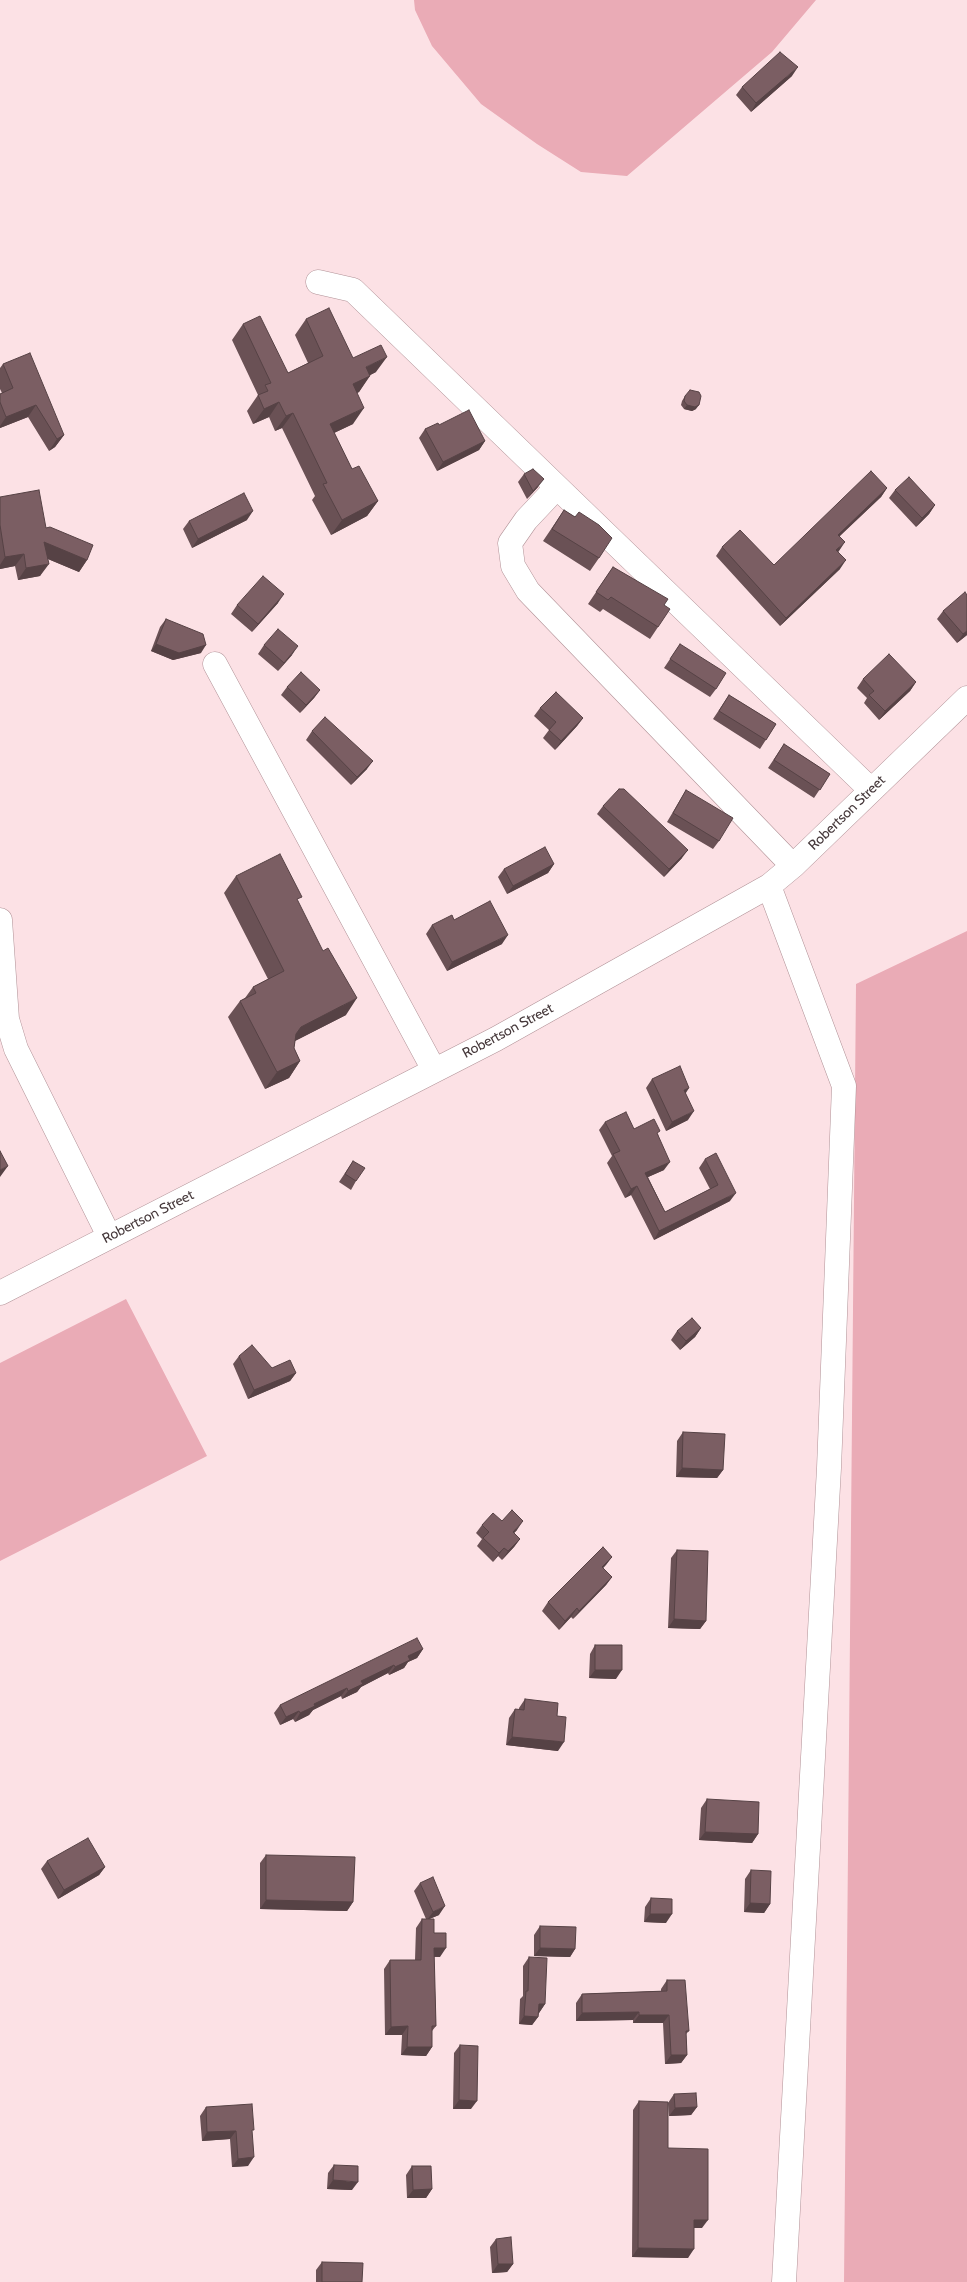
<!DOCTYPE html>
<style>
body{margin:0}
canvas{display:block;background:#fce1e5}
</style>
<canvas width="967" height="2282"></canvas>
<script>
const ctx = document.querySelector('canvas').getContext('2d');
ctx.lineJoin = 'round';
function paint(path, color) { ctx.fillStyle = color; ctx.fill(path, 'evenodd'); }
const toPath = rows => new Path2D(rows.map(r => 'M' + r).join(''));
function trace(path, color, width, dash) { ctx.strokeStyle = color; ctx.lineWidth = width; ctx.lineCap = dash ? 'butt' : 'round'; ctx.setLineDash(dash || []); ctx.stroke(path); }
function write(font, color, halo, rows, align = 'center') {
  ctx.font = font + ' Cabin,sans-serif'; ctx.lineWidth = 5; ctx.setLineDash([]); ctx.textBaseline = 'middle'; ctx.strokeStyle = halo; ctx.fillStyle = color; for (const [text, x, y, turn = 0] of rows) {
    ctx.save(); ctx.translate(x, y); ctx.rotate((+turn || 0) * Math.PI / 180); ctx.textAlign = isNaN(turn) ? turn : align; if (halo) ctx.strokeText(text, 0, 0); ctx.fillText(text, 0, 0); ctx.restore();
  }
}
paint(toPath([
 [414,0,816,0,772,52,627,176,581,172,537,144,481,104,432,46,415,10],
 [967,931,967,2282,844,2282,856,984],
 [126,1299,207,1456,0,1561,0,1363]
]), '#eaabb6');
const minor = toPath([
 [318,282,353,290,871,790],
 [557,487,526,520,510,543,513,566,528,591,793,866],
 [215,664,434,1070],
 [769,886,844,1086,829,1468,784,2282],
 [0,920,7,1019,16,1049,109,1236],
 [0,1293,496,1039,769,886,793,866,967,698]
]);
trace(minor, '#b19297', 25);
trace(minor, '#fff', 24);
paint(toPath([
 [792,76,751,112,736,95,742,87],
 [306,319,353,358,376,372,370,375,359,392,357,393,353,424,334,433,352,469,378,501,367,516,331,535,312,500,315,496,282,428,275,431,269,417,253,424,247,411,258,395,232,340,243,324,288,373,308,363,295,335],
 [3,364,64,435,55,447,49,451,28,417,0,428,0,394,2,393,0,389,0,368],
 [685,396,696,409,692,411,684,409,681,405,682,401],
 [439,425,485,441,479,450,437,471,419,438,425,429],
 [524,474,538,487,527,499,518,482],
 [887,488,881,497,840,536,839,551,838,552,840,569,780,626,716,556,722,547,774,565],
 [895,490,935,505,929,514,916,527,889,498],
 [0,497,46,528,87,560,79,572,48,559,40,576,18,580,15,566,0,569],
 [564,510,575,517,599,558,590,571,543,541],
 [247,520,192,548,183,529,189,521],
 [613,567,664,605,658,627,650,639,603,609,600,612,588,604],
 [967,595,967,635,957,643,937,619,943,611],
 [278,603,252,632,231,614,237,605],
 [166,619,201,653,173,660,151,651,160,627],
 [680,644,716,689,710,697,664,668],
 [264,645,292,655,278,671,258,654],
 [863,679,916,682,910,691,879,720,864,703,867,698,857,688],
 [287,687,320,690,314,698,300,713,281,695],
 [729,695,776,724,760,749,713,719],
 [540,708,583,718,577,726,555,750,543,738,549,730,534,716],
 [312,731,367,769,351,785,306,740],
 [784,744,830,774,814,798,768,768],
 [686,790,719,841,713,849,667,822],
 [603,806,682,858,664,877,597,814],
 [554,864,548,873,507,894,498,877,504,869],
 [236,876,298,902,346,1015,295,1041,294,1048,300,1061,289,1078,265,1089,228,1017,240,1001,245,998,253,987,268,979,224,893],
 [454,920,502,944,447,971,426,934,432,925],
 [652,1079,685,1094,688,1120,666,1131,646,1088],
 [605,1122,658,1134,664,1170,648,1177,665,1212,710,1189,699,1168,705,1159,730,1201,654,1240,631,1195,625,1198,607,1163,612,1156,599,1130],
 [353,1161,356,1181,351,1190,339,1182],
 [701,1328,695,1337,680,1350,671,1340,677,1331],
 [239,1356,272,1368,296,1373,290,1381,248,1399,233,1364],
 [683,1432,723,1470,717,1478,676,1477,677,1441],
 [502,1521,517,1530,514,1533,520,1539,514,1547,502,1560,498,1556,493,1562,477,1546,482,1539,476,1533,482,1525],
 [677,1550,706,1621,700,1629,668,1628,671,1558],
 [612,1557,603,1568,612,1577,606,1585,573,1619,571,1617,559,1630,542,1611,548,1602],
 [595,1645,616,1679,589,1678,590,1654],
 [423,1649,417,1658,408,1662,404,1668,389,1675,388,1673,361,1687,357,1692,342,1699,341,1696,313,1710,309,1715,295,1722,293,1719,280,1725,274,1713,280,1705],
 [525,1699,557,1716,558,1751,506,1745,509,1718,515,1709,519,1710,519,1708],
 [707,1799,758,1834,752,1843,699,1840,701,1808],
 [266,1855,353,1902,347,1911,260,1909,260,1863],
 [47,1861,105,1867,99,1875,58,1899,41,1869],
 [751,1870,770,1904,764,1913,744,1912,745,1879],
 [420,1883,439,1915,429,1919,440,1957,434,1957,436,2026,432,2031,432,2047,426,2056,401,2055,402,2035,385,2035,384,1969,390,1960,415,1960,416,1928,422,1919,426,1919,414,1891],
 [651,1898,666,1923,644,1922,645,1907],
 [540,1926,575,1949,570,1957,534,1956,534,1935],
 [529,1957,545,2004,539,2013,538,2017,532,2025,519,2024,520,1999,523,1996,523,1966],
 [667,1980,689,2031,686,2034,687,2055,681,2063,665,2064,663,2023,633,2023,633,2020,576,2021,576,2003,582,1994,661,1991,661,1989],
 [460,2045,471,2109,453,2109,454,2053],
 [674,2094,697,2107,691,2115,669,2116,668,2103],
 [639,2101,668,2148,702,2228,694,2228,688,2258,632,2257,633,2110],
 [206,2107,252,2132,248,2166,232,2167,230,2139,202,2141,200,2116],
 [334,2165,352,2190,327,2189,328,2173],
 [412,2166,432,2189,426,2198,407,2198,406,2175],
 [496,2239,513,2264,507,2272,492,2273,490,2247],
 [322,2262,362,2282,316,2282,316,2270]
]), '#6a5155');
paint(toPath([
 [798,67,792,76,751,112,756,103],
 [387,357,376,372,355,383,366,367],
 [370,376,359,392,342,400,353,384],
 [279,402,269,417,253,424,264,409],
 [36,405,28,417,0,428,0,426,6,417],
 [687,405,699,405,696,409,692,411,684,409],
 [364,408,353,424,319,440,330,424],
 [293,413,282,428,275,431,286,416],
 [64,435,55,447,49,451,57,439],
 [485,441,479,450,437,471,443,462],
 [544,479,538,487,527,499,533,491],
 [887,488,881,497,832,543,838,535],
 [378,501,367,516,331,535,342,520],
 [935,505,929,514,916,527,922,518],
 [253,511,247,520,192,548,198,539],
 [44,542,87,560,79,572,36,554],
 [845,542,839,551,830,559,836,550],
 [24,554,15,566,0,569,0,565,5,557],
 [846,560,840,569,780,626,786,618],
 [49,564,40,576,18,580,26,568],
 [284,594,278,603,252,632,258,624],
 [967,631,967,635,957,643,963,634],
 [156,644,206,645,201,653,173,660,151,651],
 [298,646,292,655,278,671,284,663],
 [916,682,910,691,879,720,885,711],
 [320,690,314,698,300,713,306,705],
 [583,718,577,726,555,750,561,741],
 [373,761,367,769,351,785,357,777],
 [688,850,682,858,664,877,669,869],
 [554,864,548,873,507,894,513,886],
 [508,935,502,944,447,971,452,962],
 [357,998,346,1015,289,1044,301,1027],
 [300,1061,289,1078,265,1089,277,1072],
 [689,1088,684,1096,684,1090],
 [694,1111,688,1120,666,1131,672,1122],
 [670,1162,664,1170,639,1181,645,1173],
 [8,1166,0,1177,0,1170],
 [637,1186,631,1195,625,1198,631,1189],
 [736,1193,730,1201,654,1240,659,1231],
 [701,1328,695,1337,680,1350,686,1341],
 [296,1373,290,1381,248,1399,254,1390],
 [682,1468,723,1470,717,1478,676,1477],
 [523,1521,517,1530,507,1540,513,1532],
 [520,1539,514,1547,502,1560,508,1551],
 [504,1548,498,1556,493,1562,499,1553],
 [612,1557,606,1565,596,1575,602,1567],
 [612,1577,606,1585,573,1619,579,1611],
 [577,1608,571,1617,559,1630,565,1621],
 [674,1619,706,1621,700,1629,668,1628],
 [423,1649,417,1658,408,1662,404,1668,389,1675,395,1667,408,1656],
 [394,1665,388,1673,361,1687,357,1692,342,1699,348,1691,361,1681],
 [595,1670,622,1670,616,1679,589,1678],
 [347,1688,341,1696,313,1710,309,1715,295,1722,300,1713,314,1704],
 [299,1711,293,1719,280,1725,286,1717],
 [512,1737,564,1742,558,1751,506,1745],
 [705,1832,758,1834,752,1843,699,1840],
 [105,1867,99,1875,58,1899,64,1890],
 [266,1900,353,1902,347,1911,260,1909],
 [750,1903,770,1904,764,1913,744,1912],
 [445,1906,439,1915,427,1920,433,1912],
 [650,1914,672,1914,666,1923,644,1922],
 [434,1948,446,1948,440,1957,428,1956],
 [540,1948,575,1949,570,1957,534,1956],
 [539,2004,545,2004,539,2013,533,2012],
 [639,2012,633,2020,576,2021,582,2013],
 [639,2015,669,2015,663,2023,633,2023],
 [524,2016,538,2017,532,2025,519,2024],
 [408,2026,402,2035,385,2035,391,2027],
 [407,2047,432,2047,426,2056,401,2055],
 [671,2055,687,2055,681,2063,665,2064],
 [459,2100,477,2101,471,2109,453,2109],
 [697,2107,691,2115,669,2116,675,2108],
 [236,2131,230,2139,202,2141,207,2132],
 [254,2157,248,2166,232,2167,238,2159],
 [333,2180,358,2182,352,2190,327,2189],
 [432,2189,426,2198,407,2198,413,2190],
 [694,2220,708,2220,702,2228,688,2228],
 [638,2248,694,2249,688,2258,632,2257],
 [498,2264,513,2264,507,2272,492,2273]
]), '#564245');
const building = toPath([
 [780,52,798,67,756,103,742,87,780,52],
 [329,308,353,358,381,345,387,357,366,367,370,376,353,384,364,408,330,424,352,469,359,466,378,501,342,520,323,484,327,483,293,413,286,416,279,402,264,409,258,395,268,391,265,385,271,383,243,324,260,316,288,373,323,356,306,319,329,308],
 [30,353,64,435,57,439,36,405,6,417,0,402,0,394,13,388,3,364,30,353],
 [690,390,699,392,701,396,699,405,695,407,687,405,684,401,685,396,690,390],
 [469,410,485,441,443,462,425,429,438,423,439,425,469,410],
 [533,469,544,479,533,491,524,474,533,469],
 [871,471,887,488,838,535,845,542,836,550,846,560,786,618,722,547,740,530,774,565,871,471],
 [909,477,935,505,922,518,895,490,909,477],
 [39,490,46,528,50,527,93,545,87,560,44,542,49,564,26,568,24,554,5,557,0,525,0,497,39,490],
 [244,493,253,511,198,539,189,521,244,493],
 [564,510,575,517,579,512,599,525,612,538,599,558,552,529,564,510],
 [613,567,668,599,664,605,670,609,658,627,611,597,608,600,596,592,613,567],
 [263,576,284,594,258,624,237,605,263,576],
 [965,592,967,595,967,631,963,634,943,611,965,592],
 [166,619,203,634,206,645,179,653,156,644,166,619],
 [278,629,298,646,284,663,264,645,278,629],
 [680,644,726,673,716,689,670,659,680,644],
 [889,654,916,682,885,711,869,695,874,691,863,679,889,654],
 [301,672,320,690,306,705,287,687,301,672],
 [556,692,583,718,561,741,549,730,556,722,540,708,556,692],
 [729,695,776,724,766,740,719,711,729,695],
 [325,717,373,761,357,777,312,731,325,717],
 [784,744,830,774,820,790,774,760,784,744],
 [619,789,624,789,688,850,669,869,603,806,619,789],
 [686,790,733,818,719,841,673,813,686,790],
 [545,847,554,864,513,886,504,869,545,847],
 [280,854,302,897,297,899,323,951,328,948,357,998,301,1027,296,1034,294,1048,300,1061,277,1072,240,1001,256,993,253,987,284,971,236,876,280,854],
 [490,901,508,935,452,962,432,925,452,915,454,920,490,901],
 [680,1066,689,1088,684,1090,694,1111,672,1122,652,1079,680,1066],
 [626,1112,634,1129,654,1119,660,1131,657,1133,670,1162,645,1173,665,1212,718,1185,705,1159,716,1153,736,1193,659,1231,637,1186,631,1189,613,1154,620,1151,605,1122,626,1112],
 [0,1151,8,1166,0,1170,0,1151],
 [353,1161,365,1168,356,1181,345,1174,353,1161],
 [692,1318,701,1328,686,1341,677,1331,692,1318],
 [252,1345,272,1368,290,1360,296,1373,254,1390,239,1356,252,1345],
 [683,1432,725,1434,723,1470,682,1468,683,1432],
 [512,1510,523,1521,513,1532,520,1539,508,1551,504,1548,499,1553,483,1538,489,1532,482,1525,493,1513,502,1521,512,1510],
 [603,1547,612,1557,602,1567,612,1577,579,1611,577,1608,565,1621,548,1602,603,1547],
 [677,1550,708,1551,706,1621,674,1619,677,1550],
 [417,1638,423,1649,408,1656,410,1660,395,1667,394,1665,361,1681,363,1684,348,1691,347,1688,314,1704,315,1706,300,1713,299,1711,286,1717,280,1705,417,1638],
 [595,1645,622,1645,622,1670,595,1670,595,1645],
 [525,1699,558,1703,557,1716,566,1717,564,1742,512,1737,515,1709,524,1710,525,1699],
 [707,1799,759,1802,758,1834,705,1832,707,1799],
 [88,1838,105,1867,64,1890,47,1861,88,1838],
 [266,1855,355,1857,353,1902,266,1900,266,1855],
 [751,1870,771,1871,770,1904,750,1903,751,1870],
 [433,1877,445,1906,433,1912,420,1883,433,1877],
 [651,1898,672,1899,672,1914,650,1914,651,1898],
 [422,1919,434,1919,434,1933,446,1933,446,1948,434,1948,436,2026,432,2026,432,2047,407,2047,408,2026,391,2027,390,1960,421,1960,422,1919],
 [540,1926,576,1927,575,1949,540,1948,540,1926],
 [529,1957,547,1958,545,2004,539,2004,538,2017,524,2016,526,1991,528,1991,529,1957],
 [667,1980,685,1980,689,2031,686,2031,687,2055,671,2055,669,2015,639,2015,639,2012,582,2013,582,1994,667,1991,667,1980],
 [460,2045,478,2046,477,2101,459,2100,460,2045],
 [696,2093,697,2107,675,2108,674,2094,696,2093],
 [639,2101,668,2102,668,2148,708,2149,708,2220,694,2220,694,2249,638,2248,639,2101],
 [252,2104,254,2130,252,2130,254,2157,238,2159,236,2131,207,2132,206,2107,252,2104],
 [334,2165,358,2166,358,2182,333,2180,334,2165],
 [412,2166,431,2166,432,2189,413,2190,412,2166],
 [511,2237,513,2264,498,2264,496,2239,511,2237],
 [322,2262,363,2263,362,2282,322,2282,322,2262]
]);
paint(building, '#7b5e63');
trace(building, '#564245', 1);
write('14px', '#46393b', '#fff', [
 ["Robertson Street",847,813,-44],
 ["Robertson Street",508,1031,-28],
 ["Robertson Street",148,1217,-27]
]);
</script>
